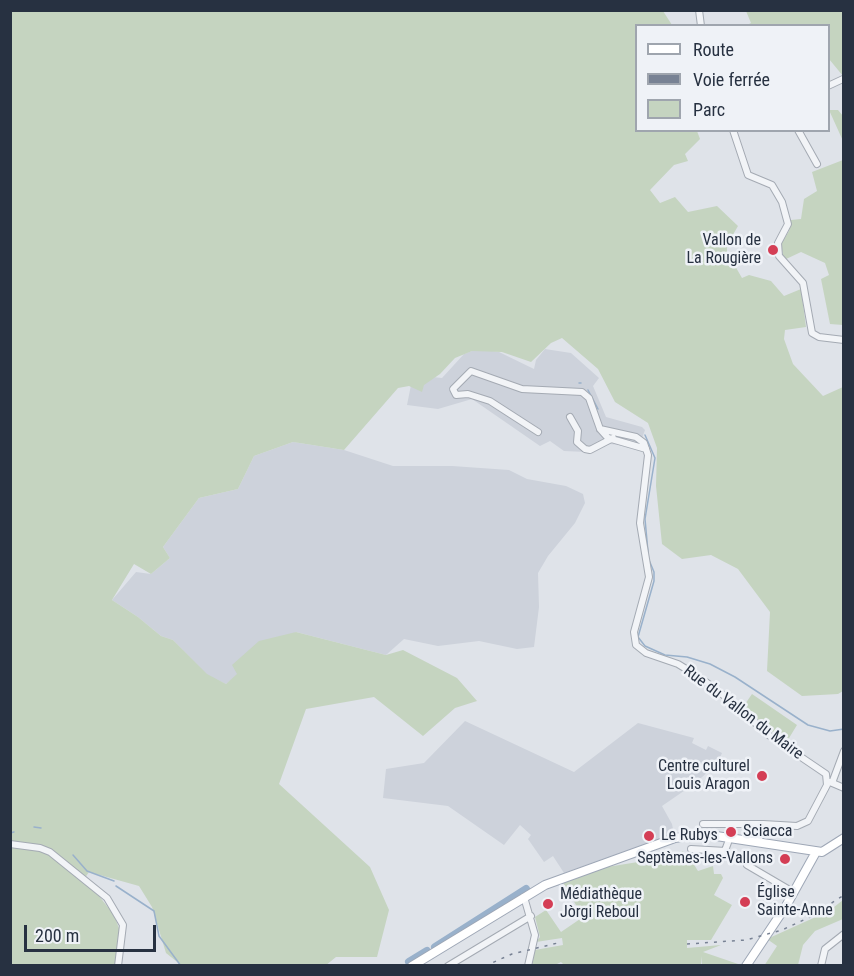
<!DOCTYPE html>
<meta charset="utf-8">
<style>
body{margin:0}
#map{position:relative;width:854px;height:976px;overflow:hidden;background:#dfe3e9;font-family:"Roboto Condensed",sans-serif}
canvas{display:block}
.frame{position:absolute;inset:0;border:12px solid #273141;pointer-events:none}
.legend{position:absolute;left:635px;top:24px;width:195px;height:108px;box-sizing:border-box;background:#eff2f7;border:2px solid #9fa5ae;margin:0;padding:8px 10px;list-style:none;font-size:18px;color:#273141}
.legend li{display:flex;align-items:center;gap:12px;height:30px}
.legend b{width:30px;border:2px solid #9fa5ae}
.scale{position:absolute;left:24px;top:925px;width:132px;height:27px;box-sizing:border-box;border:3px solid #273141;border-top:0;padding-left:8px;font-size:18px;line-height:21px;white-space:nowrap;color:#273141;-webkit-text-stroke:4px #eff2f7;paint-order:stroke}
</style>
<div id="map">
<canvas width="854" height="976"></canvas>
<div class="frame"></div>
<ul class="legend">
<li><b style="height:8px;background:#fff"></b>Route</li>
<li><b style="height:8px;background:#788294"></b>Voie ferrée</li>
<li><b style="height:16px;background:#c5d4c0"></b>Parc</li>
</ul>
<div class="scale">200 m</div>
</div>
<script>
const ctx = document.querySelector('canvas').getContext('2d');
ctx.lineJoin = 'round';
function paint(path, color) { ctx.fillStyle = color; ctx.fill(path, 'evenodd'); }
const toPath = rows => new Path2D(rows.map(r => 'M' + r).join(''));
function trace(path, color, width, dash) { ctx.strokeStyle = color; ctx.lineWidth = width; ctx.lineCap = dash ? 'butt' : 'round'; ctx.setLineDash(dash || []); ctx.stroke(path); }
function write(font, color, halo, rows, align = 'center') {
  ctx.font = font + ' "Roboto Condensed",sans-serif'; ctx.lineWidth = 5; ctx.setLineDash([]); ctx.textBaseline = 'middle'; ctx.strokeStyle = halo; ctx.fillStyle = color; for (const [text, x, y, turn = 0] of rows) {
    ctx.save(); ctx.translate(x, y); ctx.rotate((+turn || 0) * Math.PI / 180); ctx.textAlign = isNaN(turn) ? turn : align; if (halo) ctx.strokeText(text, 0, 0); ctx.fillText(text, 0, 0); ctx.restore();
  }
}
paint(toPath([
 [477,349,499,352,534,369,536,360,545,349,571,353,599,378,593,386,606,417,642,427,645,430,642,438,636,447,610,444,587,452,564,451,550,441,540,446,472,399,438,409,407,405,413,375,442,378,464,354],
 [293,442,344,450,393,466,452,466,509,470,527,479,566,486,583,494,585,503,575,523,548,556,538,573,539,607,534,647,517,649,479,641,438,646,404,639,386,655,296,632,226,684,207,675,173,640,161,636,138,617,112,600,136,572,151,574,170,558,163,547,199,498,238,489,254,456],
 [465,721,574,772,638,723,694,738,692,743,706,750,708,746,722,753,717,764,694,784,662,806,672,824,674,834,564,873,553,856,544,862,528,839,531,835,520,825,504,845,448,806,383,798,386,769,424,763]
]), '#cdd2db');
paint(toPath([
 [10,11,663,11,672,25,636,26,636,130,697,131,700,139,685,154,688,161,674,165,650,190,660,203,675,197,688,212,717,206,738,226,727,245,727,252,742,278,749,275,771,281,784,296,801,289,806,327,785,330,784,339,793,364,823,396,843,387,843,691,838,694,802,696,767,671,770,612,738,569,711,555,682,559,662,544,656,486,657,448,648,423,615,402,598,369,562,338,551,343,531,362,502,352,472,351,455,358,440,374,424,385,422,392,409,386,398,388,344,450,293,442,254,456,238,489,199,498,163,547,170,558,151,574,134,564,112,600,138,617,161,636,173,640,207,674,226,684,237,674,232,665,259,641,296,632,386,655,403,650,457,678,477,701,455,708,423,736,374,697,306,709,279,784,370,867,389,910,377,957,336,957,325,966,181,965,166,953,152,907,139,886,89,872,82,882,99,896,114,915,120,931,115,965,11,965],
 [746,11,843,11,843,76,829,59,828,26,747,25,751,23],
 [829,110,838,110,843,116,843,141],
 [843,160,843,325,830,324,821,279,829,275,825,263,801,252,784,260,781,244,789,231,791,220,801,219,804,199,817,191,812,172],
 [752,694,797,725,786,743,743,707],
 [683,851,684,854,696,852,705,857,693,863,698,871,713,866,714,874,721,874,723,878,714,895,732,905,711,940,687,940,687,948,721,945,703,952,741,965,702,965,702,956,701,965,565,966,561,962,555,965,532,966,535,950,563,945,562,938,536,942,540,937,535,917,546,910,561,932,583,917,563,883,607,867,638,862,644,866],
 [843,900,843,919,815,931,803,945,798,965,764,966,777,946,767,939,829,911]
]), '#c5d4c0');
trace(toPath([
 [579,383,581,383],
 [588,390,598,409],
 [645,435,655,458,645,519,648,552],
 [649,560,654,572,654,581,638,637,645,646,665,655,687,657,710,664,735,677,808,725,830,731,844,729],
 [34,827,41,828],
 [10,833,14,832],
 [73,855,87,871,114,881],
 [116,886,154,911,159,936,181,966]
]), '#99b1cb', 1.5);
trace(toPath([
 [435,947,526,889],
 [409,962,427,951]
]), '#99b1cb', 8);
const minor = toPath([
 [699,10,701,26],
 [828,86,843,79],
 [733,130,748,175,772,185,782,202,788,224,778,243,779,256,803,283,812,333,819,337,844,340],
 [798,130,817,164],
 [570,417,578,431,577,442,585,449,590,450,613,438],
 [600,429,636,437,644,443,648,455,640,523,649,577,634,632,636,645,646,653,678,664,699,677,734,703,767,734,826,774,827,785,808,821,797,826,763,824,758,842],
 [538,432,490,401,468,394,456,395,453,389,471,371,522,389,582,392,589,398,600,429,608,438,646,449],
 [830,782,844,788],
 [832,783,844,751],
 [703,824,763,824],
 [10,844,40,848,50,852,107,898,123,925,118,966],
 [691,849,726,851],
 [723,856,730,837],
 [747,865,793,892],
 [524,897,535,935,528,966],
 [448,966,531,916],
 [821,966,825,949,844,934]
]);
const major = toPath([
 [412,966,545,885,675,838,703,834,822,852,844,838],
 [746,966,786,906,816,852]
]);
trace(minor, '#a4aab3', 8);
trace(major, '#9ea7b6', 10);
trace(minor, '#f2f4f7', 6);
trace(major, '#fff', 8);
trace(toPath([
 [687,944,746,940,782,930,810,917,844,895],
 [485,966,512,954,562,942]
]), '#788294', 1.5, [3, 6]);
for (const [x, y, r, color] of [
 [773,250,6,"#d43e55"],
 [762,776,6,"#d43e55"],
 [731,832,6,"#d43e55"],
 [649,836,6,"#d43e55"],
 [785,859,6,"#d43e55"],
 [745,902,6,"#d43e55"],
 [548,904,6,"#d43e55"]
]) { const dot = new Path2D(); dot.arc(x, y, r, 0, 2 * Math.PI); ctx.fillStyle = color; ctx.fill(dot); trace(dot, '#eff2f7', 2); }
write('16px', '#273141', '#eff2f7', [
 ["Vallon de",761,241,"right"],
 ["La Rougière",761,259,"right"],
 ["Centre culturel",750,767,"right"],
 ["Louis Aragon",750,785,"right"],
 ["Sciacca",743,832],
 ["Le Rubys",661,836],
 ["Septèmes-les-Vallons",773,859,"right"],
 ["Église",757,893],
 ["Sainte-Anne",757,911],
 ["Médiathèque",560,895],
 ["Jòrgi Reboul",560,913]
], 'left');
write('16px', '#273141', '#eff2f7', [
 ["Rue du Vallon du Maire",743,713,37]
]);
</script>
